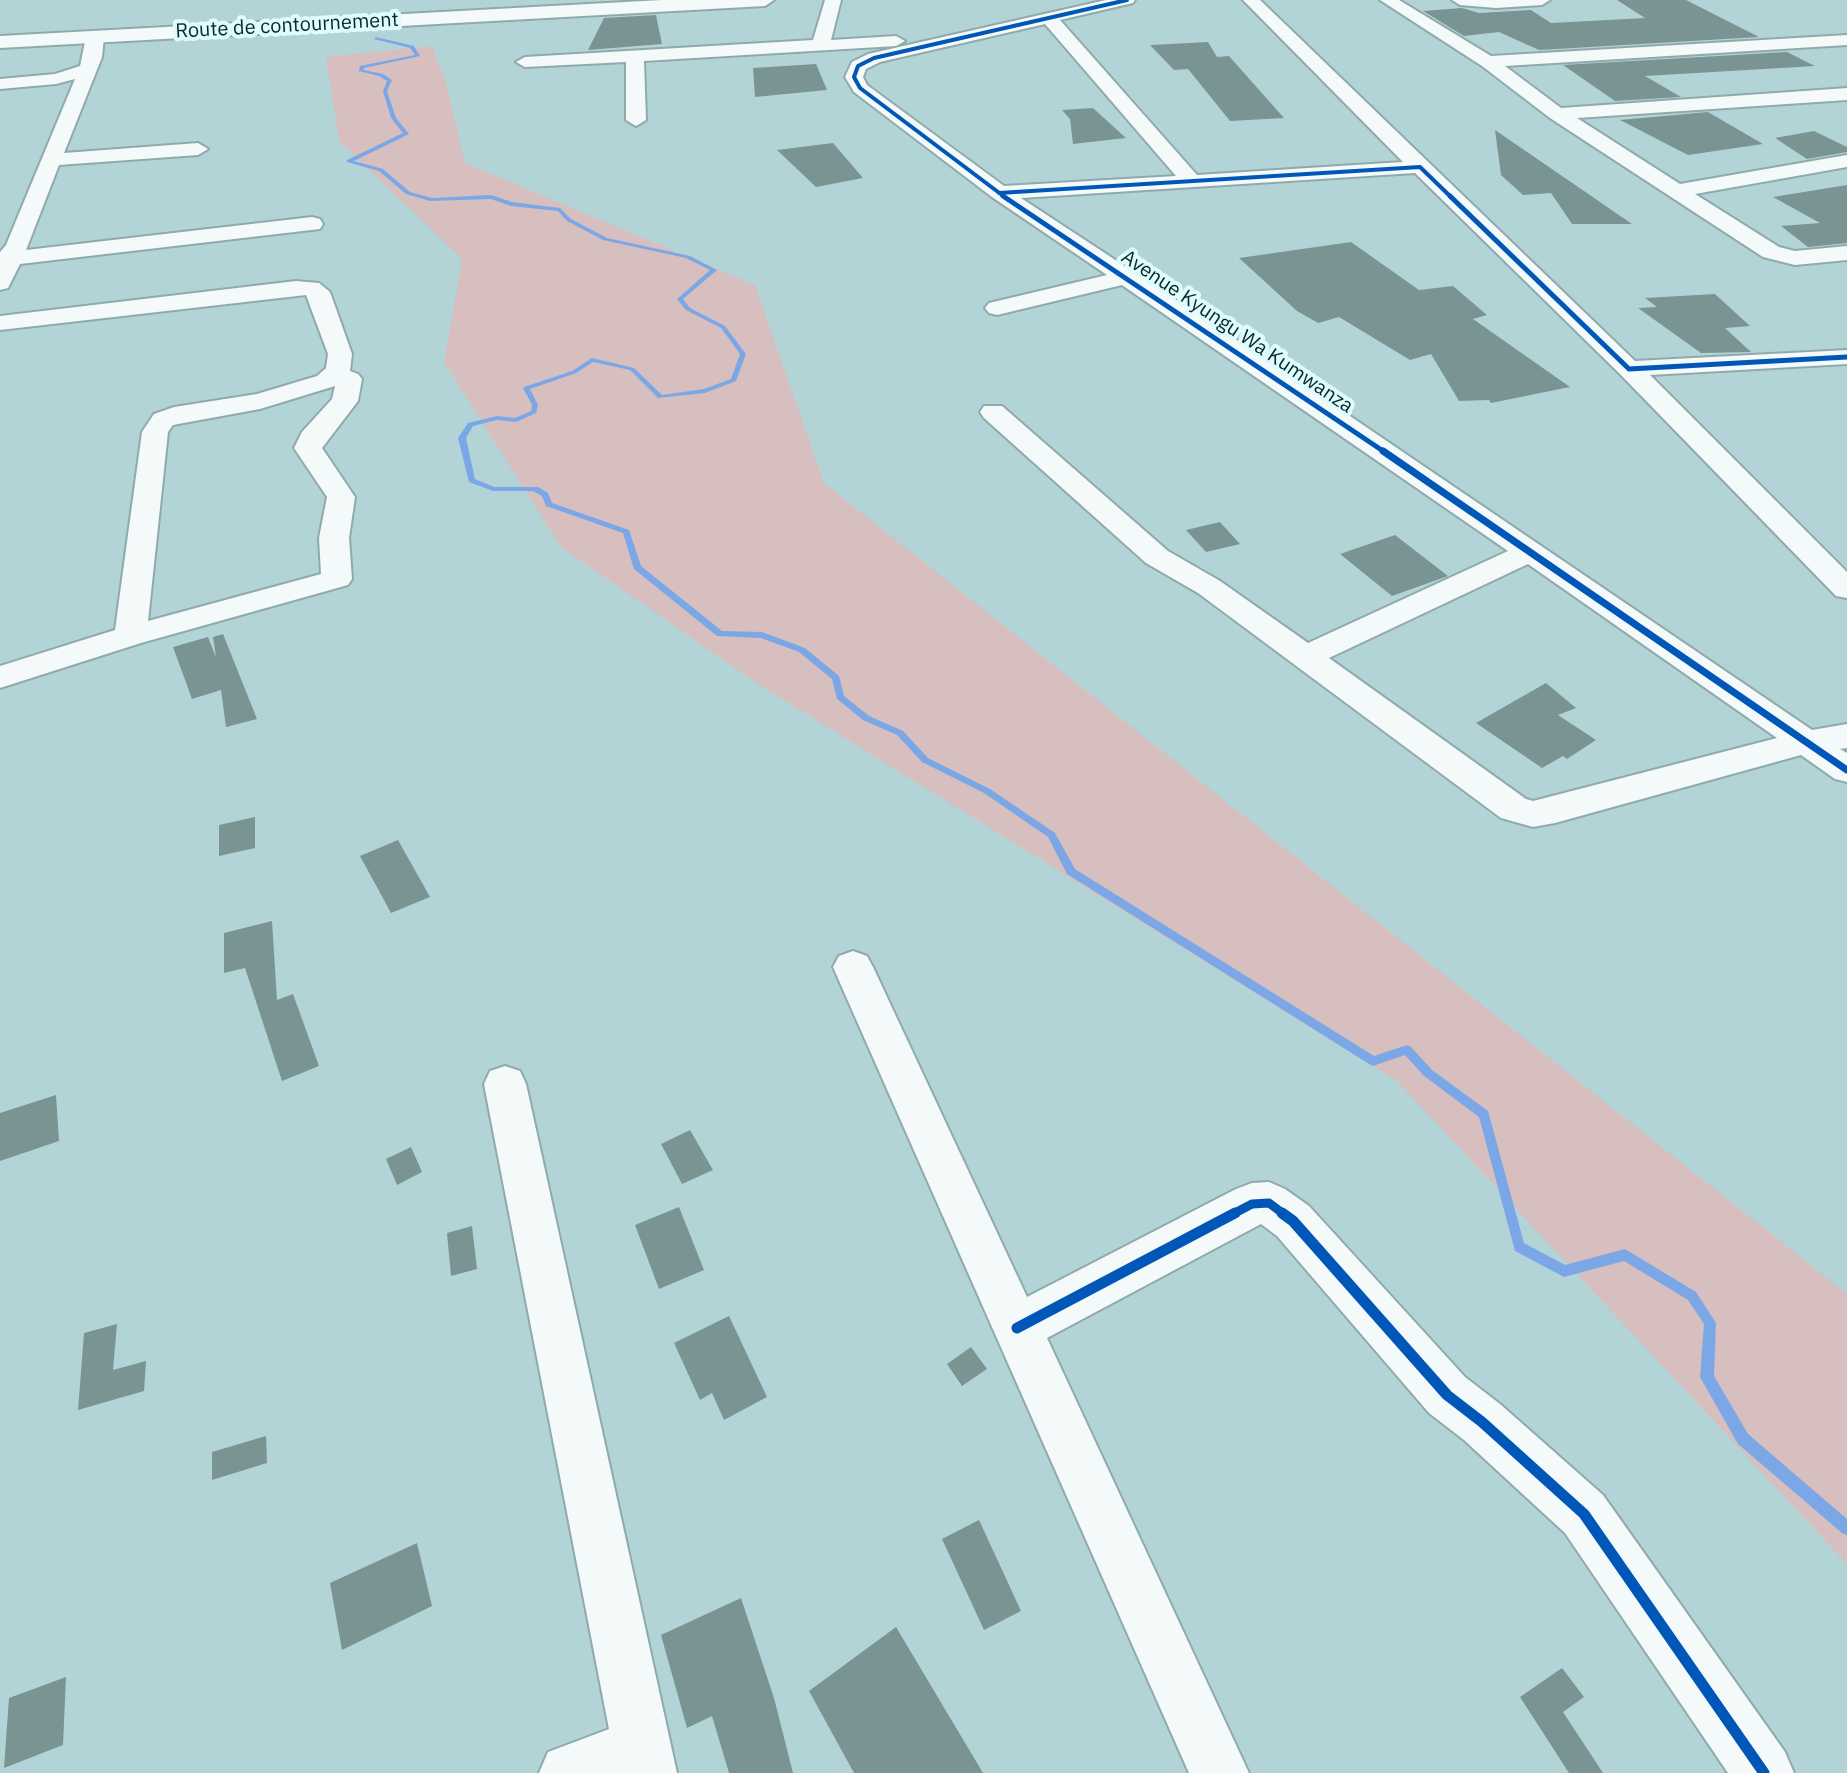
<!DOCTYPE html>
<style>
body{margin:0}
canvas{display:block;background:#b3d4d7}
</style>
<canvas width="1847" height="1773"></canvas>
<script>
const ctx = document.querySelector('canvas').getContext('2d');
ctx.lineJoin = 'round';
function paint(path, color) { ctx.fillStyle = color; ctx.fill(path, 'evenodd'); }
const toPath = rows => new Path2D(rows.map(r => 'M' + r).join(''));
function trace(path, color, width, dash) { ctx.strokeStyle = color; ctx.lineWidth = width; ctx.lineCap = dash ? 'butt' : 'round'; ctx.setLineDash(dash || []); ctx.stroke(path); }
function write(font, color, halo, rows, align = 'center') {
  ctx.font = font + ' "IBM Plex Sans",sans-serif'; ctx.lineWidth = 8; ctx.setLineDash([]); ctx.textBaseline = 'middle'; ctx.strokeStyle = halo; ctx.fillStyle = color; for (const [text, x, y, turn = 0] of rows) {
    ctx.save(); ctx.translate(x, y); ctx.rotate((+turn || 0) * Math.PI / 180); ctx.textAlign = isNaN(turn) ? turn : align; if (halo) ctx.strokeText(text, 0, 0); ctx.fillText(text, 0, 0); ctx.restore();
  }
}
paint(toPath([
 [432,46,445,79,465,163,755,285,824,483,1847,1294,1847,1564,1397,1081,758,684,561,547,444,362,462,259,339,141,326,57]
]), '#d6bfbe');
paint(toPath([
 [376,37,414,46,420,56,364,68,364,70,383,74,392,80,387,91,396,118,409,134,354,161,383,169,410,192,432,198,491,195,512,202,560,208,571,219,607,238,690,256,717,270,683,299,690,308,725,326,746,354,736,381,705,393,658,398,630,370,593,362,576,373,530,389,538,405,536,413,516,422,497,420,473,426,466,438,475,479,494,487,538,487,548,493,552,503,629,530,641,566,722,631,762,632,805,648,839,676,844,696,869,716,903,731,928,758,990,789,1055,833,1075,869,1374,1056,1407,1045,1411,1047,1432,1070,1488,1111,1524,1243,1565,1265,1625,1249,1696,1292,1716,1323,1714,1376,1748,1434,1847,1519,1847,1535,1842,1533,1738,1444,1700,1377,1704,1324,1688,1300,1624,1261,1564,1277,1515,1251,1479,1117,1424,1076,1405,1055,1373,1066,1369,1064,1067,874,1048,837,984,793,922,762,897,735,863,720,837,699,832,679,799,652,761,638,717,636,634,569,623,533,546,506,542,496,533,491,493,491,469,482,458,438,468,423,497,416,515,418,531,411,532,405,523,388,524,387,572,371,592,358,634,368,662,395,704,389,731,379,740,354,721,328,686,310,677,299,710,270,686,258,603,240,567,221,558,211,511,206,491,199,430,201,406,194,379,171,347,162,347,160,403,133,391,118,383,91,387,81,379,76,359,71,360,66,415,55,410,48,374,39,376,37]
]), '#7ca7e7');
paint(toPath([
 [1617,0,1686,0,1759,37,1539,50,1499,32,1464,36,1423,11,1462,8,1479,13,1531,10,1551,23,1645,18],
 [656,15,662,44,588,50,604,18],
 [1208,42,1217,57,1229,56,1284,118,1230,121,1188,69,1174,70,1150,45],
 [1787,52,1815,66,1645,76,1681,97,1615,101,1563,65],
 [816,64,827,90,755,97,753,68],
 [1093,108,1126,138,1073,144,1070,119,1062,110],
 [1708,112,1763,144,1688,155,1620,120],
 [1495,130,1584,191,1632,224,1572,224,1551,193,1523,195,1501,175],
 [1814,131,1847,147,1847,152,1807,159,1775,138],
 [833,143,863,178,816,187,777,150],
 [1847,185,1847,243,1808,247,1781,226,1820,223,1773,197],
 [1351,242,1419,290,1453,286,1487,315,1473,319,1570,387,1491,403,1489,400,1459,401,1431,354,1410,360,1339,317,1318,323,1297,311,1239,258],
 [1715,294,1750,326,1725,328,1751,352,1701,353,1638,308,1657,307,1645,298],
 [1220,522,1240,544,1206,552,1186,530],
 [1395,535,1448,576,1392,596,1340,554],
 [223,634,257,719,226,727,221,690,192,699,173,647,208,637,216,657,213,637],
 [1546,683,1576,708,1558,715,1596,740,1567,759,1563,756,1542,768,1476,723],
 [255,817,255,848,219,856,219,825],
 [398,840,430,897,391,913,360,856],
 [272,921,277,1000,293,994,319,1066,282,1081,245,968,224,973,224,933],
 [56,1095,59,1141,0,1161,0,1113],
 [690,1130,713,1170,682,1184,661,1144],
 [411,1147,422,1172,397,1185,386,1159],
 [679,1207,704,1270,659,1289,635,1225],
 [472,1226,477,1269,451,1276,447,1233],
 [729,1316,767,1397,724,1420,712,1393,700,1400,674,1343],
 [117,1324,113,1370,146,1361,144,1391,78,1410,84,1333],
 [971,1347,987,1369,962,1386,947,1364],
 [266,1436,267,1463,212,1480,212,1452],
 [979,1520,1021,1611,984,1630,942,1539],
 [417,1543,432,1606,342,1650,330,1583],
 [741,1598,774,1698,793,1773,729,1773,712,1716,687,1728,661,1635],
 [896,1627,983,1773,854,1773,809,1691],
 [1562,1668,1584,1697,1563,1712,1603,1773,1569,1773,1520,1697],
 [66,1677,63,1745,4,1768,9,1698]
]), '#7a9493');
const minor = toPath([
 [825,0,841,0,831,40,896,36,905,41,896,46,644,61,646,120,636,126,626,120,626,62,525,67,516,62,525,57,813,40,825,0],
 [1106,0,1135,0,1133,3,1060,20,1197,175,1403,162,1243,0,1260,0,1635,361,1847,350,1847,364,1650,375,1847,572,1847,598,1836,596,1620,374,1415,173,1021,198,1266,359,1812,730,1847,724,1847,748,1840,749,1847,753,1847,782,1835,779,1801,755,1555,823,1533,827,1501,818,1198,593,1146,563,984,418,980,412,984,406,1002,406,1168,551,1220,581,1308,643,1508,551,1122,285,997,315,989,313,985,308,989,303,1107,275,992,197,854,92,845,77,852,62,868,54,1106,0],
 [1045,24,1176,176,1004,186,867,85,863,77,866,69,880,62,1045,24],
 [1528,564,1777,738,1533,801,1526,799,1329,658,1528,564],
 [1380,0,1399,0,1491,56,1847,35,1847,45,1505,66,1561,108,1847,88,1847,100,1577,118,1680,184,1847,155,1847,167,1695,194,1779,247,1795,251,1847,246,1847,260,1795,265,1763,257,1550,118,1482,66,1380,0],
 [1452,0,1550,0,1542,5,1496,8,1460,5,1452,0],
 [95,32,104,37,102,57,64,153,198,143,208,149,198,155,59,165,26,250,312,217,320,219,323,224,320,229,20,264,8,288,0,290,0,252,6,245,75,79,56,84,0,89,0,79,55,74,80,66,86,37,95,32],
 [296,281,319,283,330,292,352,354,350,371,358,374,362,379,358,401,322,448,355,497,349,538,352,579,348,585,141,643,0,688,0,666,115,630,142,432,154,414,174,407,257,394,317,376,326,368,328,354,306,295,0,330,0,316,296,281],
 [335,386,332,399,302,432,294,448,327,497,319,538,321,574,148,621,168,432,173,425,260,409,335,386],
 [853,951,867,956,873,967,1027,1297,1236,1189,1252,1183,1269,1182,1285,1189,1309,1206,1465,1377,1500,1404,1603,1495,1785,1752,1794,1773,1728,1773,1565,1533,1464,1440,1429,1413,1277,1236,1261,1224,1047,1338,1249,1773,1189,1773,833,967,839,956,853,951],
 [505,1066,520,1071,526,1084,677,1773,539,1773,548,1752,609,1729,484,1084,490,1071,505,1066]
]);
const tertiary = toPath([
 [662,0,774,0,765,6,0,48,0,36,662,0]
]);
trace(minor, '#90aaac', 4);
trace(tertiary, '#90aaac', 4);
paint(minor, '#f4f9f9');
paint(tertiary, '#f4f9f9');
trace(toPath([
 [999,193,1420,167,1452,198],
 [1006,198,860,88,854,77,858,66,874,58,1127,0]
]), '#0057b8', 4);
trace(toPath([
 [1003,196,1386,453],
 [1450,196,1629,369,1847,357]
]), '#0057b8', 5);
trace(toPath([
 [1383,451,1847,770]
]), '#0057b8', 7);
trace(toPath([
 [1231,1215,1252,1204,1269,1203,1285,1215]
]), '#0057b8', 9);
trace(toPath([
 [1282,1213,1293,1221,1447,1395,1482,1422,1584,1514,1764,1773],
 [1017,1328,1235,1213]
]), '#0057b8', 11);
write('20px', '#0c2628', '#defcfe', [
 ["Route de contournement",287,26,-3],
 ["Avenue Kyungu Wa Kumwanza",1237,332,34]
]);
</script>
